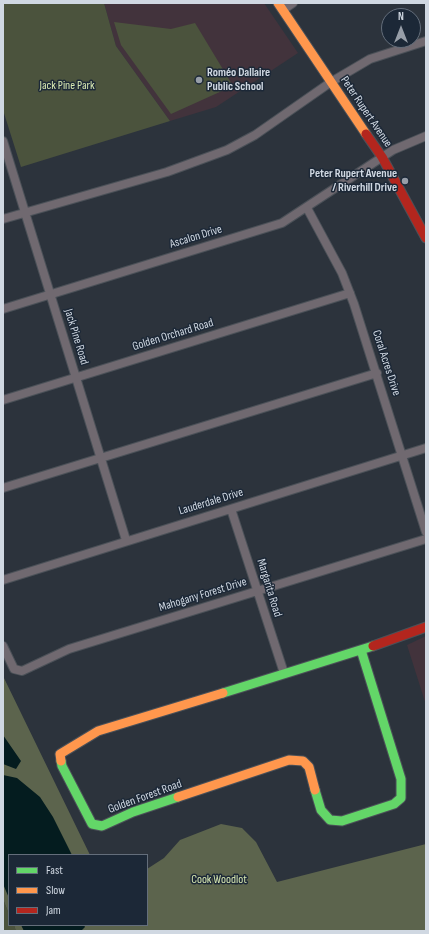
<!DOCTYPE html>
<meta charset="utf-8">
<style>
body{margin:0}
#map{position:relative;width:429px;height:934px;overflow:hidden;background:#2c333c;font-family:"Sofia Sans Condensed",sans-serif}
canvas{display:block}
.frame{position:absolute;inset:0;border:4px solid #d0d8e2;pointer-events:none}
.legend{position:absolute;left:8px;top:854px;width:140px;height:72px;box-sizing:border-box;background:#1c2837;border:1px solid #646e7b;margin:0;padding:5px 7px;list-style:none;font-size:12px;color:#d0d8e2}
.legend li{display:flex;align-items:center;gap:8px;height:20px}
.legend b{width:20px;border:1px solid #646e7b}
.north{position:absolute;left:381px;top:8px;width:40px;height:40px;box-sizing:border-box;background:#1c2837;border:1px solid #646e7b;border-radius:50%;rotate:0deg;font-size:11px;font-weight:700;line-height:16px;text-align:center;color:#d0d8e2}
.north::after{content:'';display:block;margin:auto;width:14px;height:18px;background:#979ea8;clip-path:polygon(50% 0,100% 100%,50% 72%,0 100%)}
</style>
<div id="map">
<canvas width="429" height="934"></canvas>
<div class="frame"></div>
<ul class="legend">
<li><b style="height:5px;background:#63d668"></b>Fast</li>
<li><b style="height:5px;background:#ff974d"></b>Slow</li>
<li><b style="height:5px;background:#b3261e"></b>Jam</li>
</ul>
<div class="north">N</div>
</div>
<script>
const ctx = document.querySelector('canvas').getContext('2d');
ctx.lineJoin = 'round';
function paint(path, color) { ctx.fillStyle = color; ctx.fill(path, 'evenodd'); }
const toPath = rows => new Path2D(rows.map(r => 'M' + r).join(''));
function trace(path, color, width, dash) { ctx.strokeStyle = color; ctx.lineWidth = width; ctx.lineCap = dash ? 'butt' : 'round'; ctx.setLineDash(dash || []); ctx.stroke(path); }
function write(font, color, halo, rows, align = 'center') {
  ctx.font = font + ' "Sofia Sans Condensed",sans-serif'; ctx.lineWidth = 3; ctx.setLineDash([]); ctx.textBaseline = 'middle'; ctx.strokeStyle = halo; ctx.fillStyle = color; for (const [text, x, y, turn = 0] of rows) {
    ctx.save(); ctx.translate(x, y); ctx.rotate((+turn || 0) * Math.PI / 180); ctx.textAlign = isNaN(turn) ? turn : align; if (halo) ctx.strokeText(text, 0, 0); ctx.fillText(text, 0, 0); ctx.restore();
  }
}
paint(toPath([
 [104,3,264,3,298,53,216,107,170,121,116,46],
 [426,636,426,705,407,645]
]), '#42333c');
paint(toPath([
 [3,3,104,3,116,46,170,121,21,167,3,110],
 [114,22,171,29,195,23,233,86,171,114,121,45],
 [3,899,9,914,9,925,14,925,16,931,3,931]
]), '#4b533d');
paint(toPath([
 [3,676,90,855,9,855,9,914,3,899],
 [221,824,242,828,256,842,277,882,426,844,426,931,16,931,14,925,147,925,147,869,164,858,180,840]
]), '#5c644d');
paint(toPath([
 [3,735,21,761,16,769,3,764],
 [3,775,17,778,40,797,53,817,72,855,9,855,9,898,3,884],
 [21,925,84,925,85,927,81,931,24,931]
]), '#041c1f');
const street = toPath([
 [283,10,293,3],
 [3,141,126,540],
 [307,208,342,273,354,304,426,532],
 [3,219,167,172,227,150,255,135,331,82,370,59,426,41],
 [3,309,282,223,393,150,426,136],
 [3,400,350,293],
 [3,488,377,373],
 [231,509,284,673],
 [3,580,426,448],
 [3,646,14,669,22,671,69,649,426,539]
]);
const fast = toPath([
 [223,693,373,646],
 [61,761,62,766,92,824,102,826,133,812,178,797],
 [315,790,321,810,330,820,342,821,394,804,401,798,401,779,361,650]
]);
const slow = toPath([
 [278,3,366,134],
 [61,761,60,754,98,731,223,693],
 [178,797,289,760,303,761,309,767,315,790]
]);
const jam = toPath([
 [366,134,382,157,426,238],
 [373,646,426,627]
]);
trace(street, '#4b5158', 10);
trace(fast, '#4b5158', 11);
trace(slow, '#4b5158', 11);
trace(jam, '#4b5158', 11);
trace(street, '#706970', 8);
trace(fast, '#63d668', 9);
trace(slow, '#ff974d', 9);
trace(jam, '#b3261e', 9);
for (const [x, y, r, color] of [
 [199,80,4,"#979ea8"],
 [405,181,4,"#979ea8"]
]) { const dot = new Path2D(); dot.arc(x, y, r, 0, 2 * Math.PI); ctx.fillStyle = color; ctx.fill(dot); trace(dot, '#1c2837', 1.5); }
write('bold 12px', '#d0d8e2', '#1c2837', [
 ["Roméo Dallaire",207,73],
 ["Public School",207,87],
 ["Peter Rupert Avenue",397,174,"right"],
 ["/ Riverhill Drive",397,188,"right"]
], 'left');
write('12px', '#daeab2', '#1c2837', [
 ["Jack Pine Park",67,86],
 ["Cook Woodlot",219,880]
]);
write('12px', '#d0d8e2', '#1c2837', [
 ["Peter Rupert Avenue",366,112,56],
 ["Ascalon Drive",196,237,-17],
 ["Golden Orchard Road",173,335,-17],
 ["Jack Pine Road",76,337,73],
 ["Coral Acres Drive",386,363,72],
 ["Lauderdale Drive",211,502,-17],
 ["Margarita Road",269,588,73],
 ["Mahogany Forest Drive",203,595,-17],
 ["Golden Forest Road",145,797,-20]
]);
</script>
